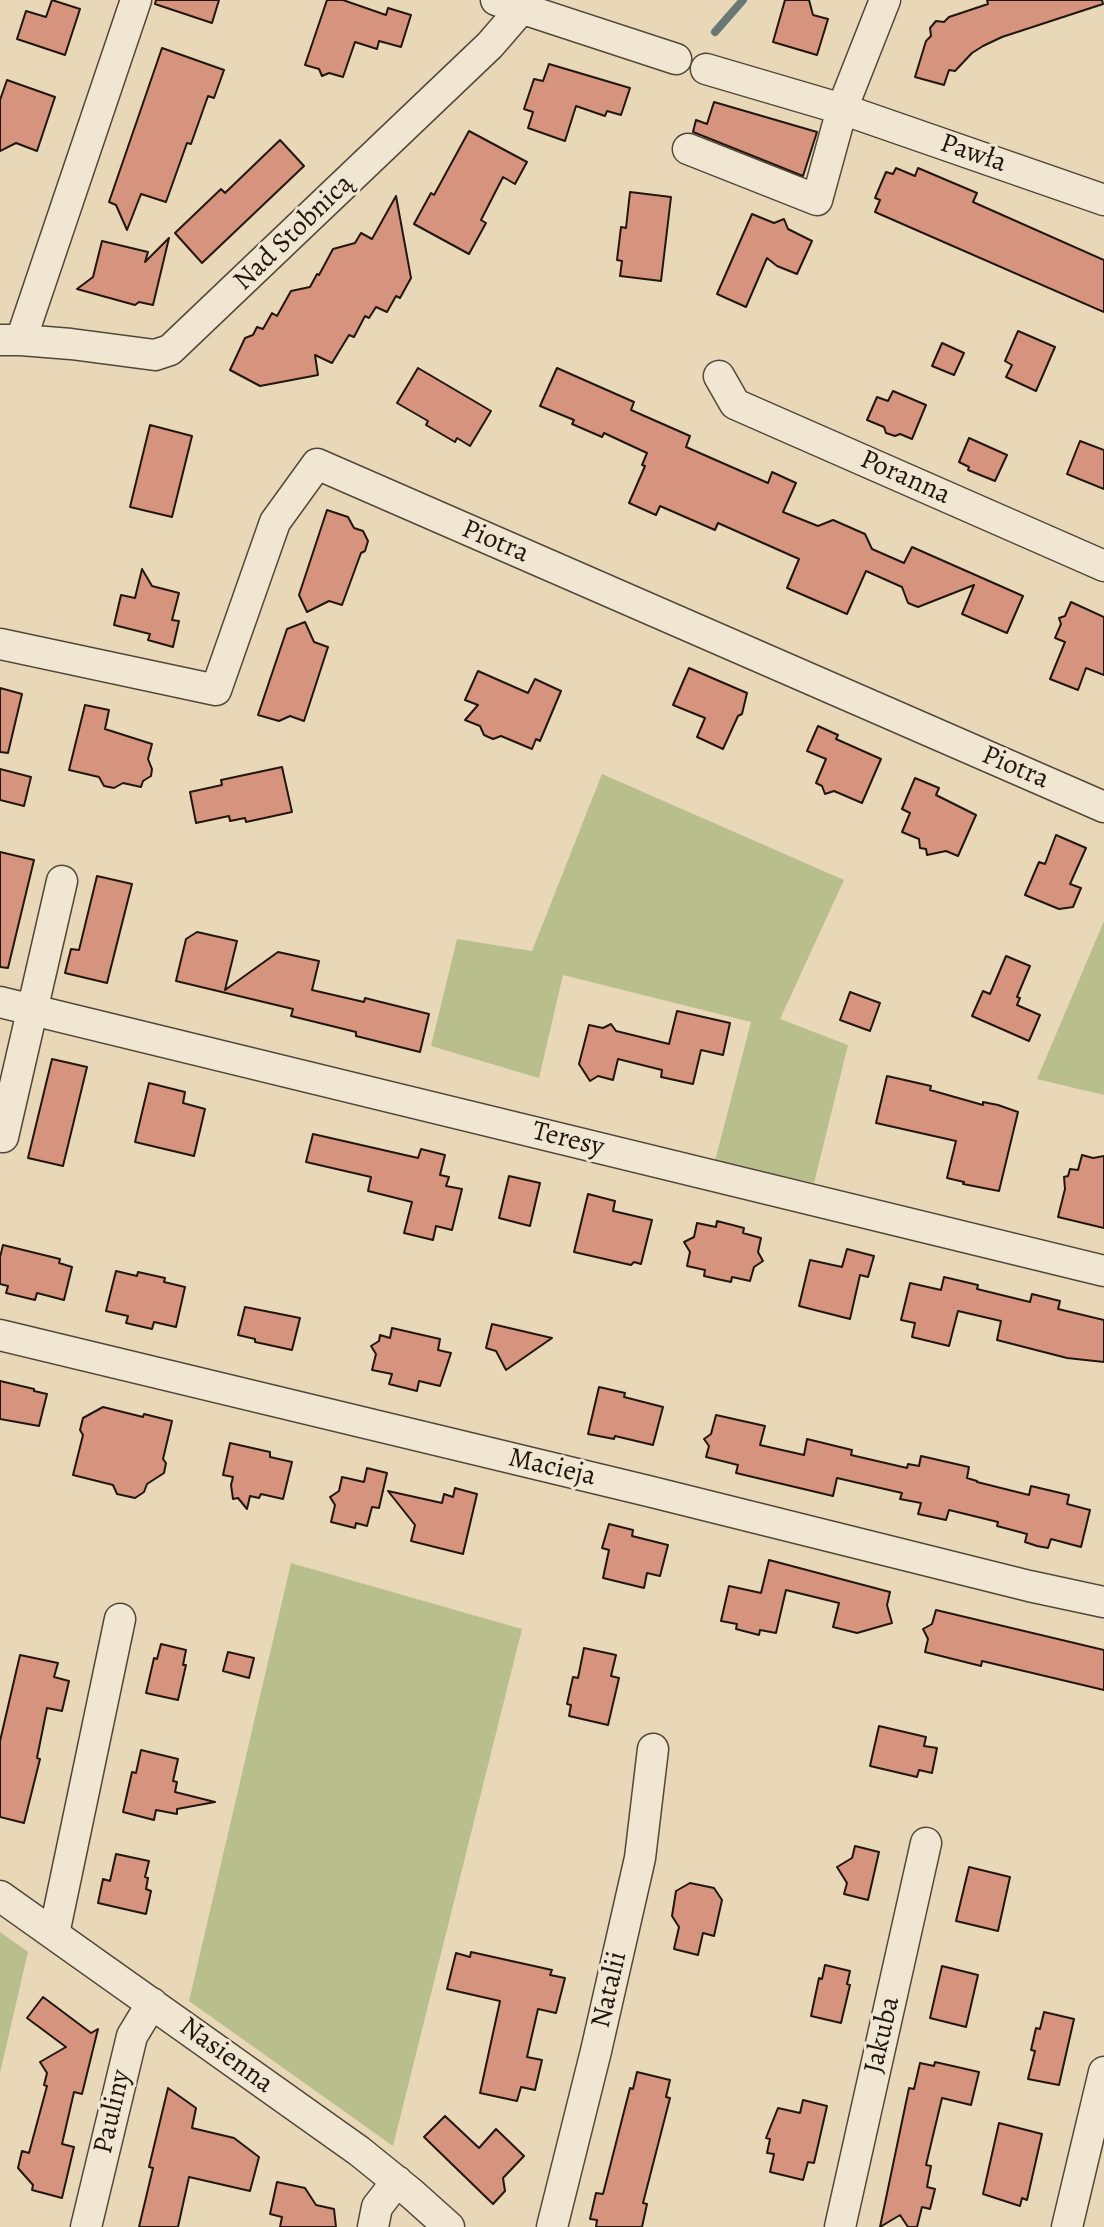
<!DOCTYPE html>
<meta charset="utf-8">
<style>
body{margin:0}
canvas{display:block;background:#e8d8b8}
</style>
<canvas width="1104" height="2227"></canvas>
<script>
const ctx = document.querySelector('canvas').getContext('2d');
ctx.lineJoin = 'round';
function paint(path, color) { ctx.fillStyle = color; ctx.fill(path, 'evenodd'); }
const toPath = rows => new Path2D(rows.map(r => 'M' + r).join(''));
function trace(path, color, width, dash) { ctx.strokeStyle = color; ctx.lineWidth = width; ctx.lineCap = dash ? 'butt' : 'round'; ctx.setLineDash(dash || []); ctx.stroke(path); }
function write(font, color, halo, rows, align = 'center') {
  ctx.font = font + ' Alegreya,serif'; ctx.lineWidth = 6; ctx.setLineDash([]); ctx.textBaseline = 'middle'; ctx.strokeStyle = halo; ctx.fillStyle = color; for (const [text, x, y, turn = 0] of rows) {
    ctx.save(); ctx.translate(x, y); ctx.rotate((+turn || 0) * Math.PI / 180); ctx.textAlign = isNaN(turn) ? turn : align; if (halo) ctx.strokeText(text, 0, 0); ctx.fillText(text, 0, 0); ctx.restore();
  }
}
paint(toPath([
 [602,774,844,880,780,1019,848,1045,814,1183,715,1161,751,1022,563,975,539,1078,431,1046,457,939,532,951],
 [1104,921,1104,1095,1037,1079],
 [291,1563,522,1629,393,2146,189,2001],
 [0,1932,28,1952,0,2073]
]), '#b9be8d');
trace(toPath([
 [715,32,743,0]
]), '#6a7875', 8);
const building = toPath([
 [52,0,80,9,65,55,17,39,26,11,46,17,52,0],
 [156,0,219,0,212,23,155,4,156,0],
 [327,0,343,0,386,15,388,8,411,15,401,47,379,41,377,49,355,42,343,77,329,73,322,76,319,69,305,65,327,0],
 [785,0,809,0,813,15,828,19,817,55,773,42,785,0],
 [987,0,1102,0,1103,4,1002,37,983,46,972,53,955,71,949,70,944,85,915,77,926,41,931,36,930,28,936,21,944,22,949,17,988,4,987,0],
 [162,48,224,70,214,98,208,96,191,144,187,143,166,202,141,194,127,230,116,205,109,202,162,48],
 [549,64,630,88,621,115,607,111,605,116,576,106,565,141,528,128,533,112,524,109,534,79,543,81,549,64],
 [7,80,55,97,37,151,16,143,0,151,0,100,7,80],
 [714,102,817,132,803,176,693,132,696,120,707,124,714,102],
 [469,131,527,162,515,184,503,177,481,220,486,223,469,254,414,224,431,193,434,195,469,131],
 [280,140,304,166,202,263,175,233,221,189,225,193,280,140],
 [896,168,915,176,918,168,977,193,973,202,1104,260,1104,312,875,212,880,200,875,198,886,172,893,174,896,168],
 [630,192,671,197,661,281,620,276,622,261,617,260,621,227,626,228,630,192],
 [396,196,411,278,400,298,396,296,387,312,376,307,369,318,365,316,354,337,349,335,332,363,315,355,318,375,260,386,230,370,245,338,253,335,257,327,263,329,272,313,277,316,291,291,310,287,317,274,319,275,333,249,355,243,361,233,372,239,396,196],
 [752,214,774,223,784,219,788,229,812,241,797,274,777,266,767,258,746,307,717,294,752,214],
 [169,238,153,305,139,302,135,305,77,289,93,277,102,241,148,252,145,262,169,238],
 [1018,331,1055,347,1036,391,1006,377,1012,365,1005,361,1018,331],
 [942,343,964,353,954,375,932,366,942,343],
 [418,368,491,411,470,446,457,438,455,442,426,425,428,421,397,403,418,368],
 [557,368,634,402,631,410,690,436,686,447,768,483,772,472,796,483,783,512,818,526,833,520,865,534,872,549,904,563,912,547,1023,596,1007,633,962,614,974,585,918,607,908,603,902,587,866,571,847,614,787,588,799,559,718,523,715,530,660,506,656,515,629,503,645,466,642,465,647,453,604,433,602,437,572,424,574,420,540,406,557,368],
 [893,391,926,405,912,439,900,434,895,436,886,433,884,427,867,420,877,397,888,401,893,391],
 [150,425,192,436,172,517,130,507,150,425],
 [969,438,1007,455,995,481,968,470,969,467,959,462,969,438],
 [1080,441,1104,450,1104,489,1067,474,1080,441],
 [327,510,348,517,354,528,363,531,368,541,365,551,361,553,342,605,329,601,307,612,299,595,327,510],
 [142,569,152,586,179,593,172,620,179,621,173,647,148,640,150,634,114,625,121,595,135,598,142,569],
 [1071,602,1104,617,1104,675,1086,668,1078,690,1050,679,1065,642,1055,638,1061,624,1059,618,1065,616,1071,602],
 [305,622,314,642,328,647,304,721,290,716,279,721,258,715,287,629,305,622],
 [689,668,747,693,742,714,738,716,723,749,697,737,705,718,673,705,689,668],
 [478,671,528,693,535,679,561,691,540,741,536,739,532,749,501,736,493,739,484,735,480,726,465,720,478,705,465,700,478,671],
 [0,688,22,694,8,753,0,752,0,688],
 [85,705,109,710,105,729,152,744,148,759,152,769,151,776,143,781,141,787,123,783,114,788,104,786,99,777,69,770,85,705],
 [818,726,838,735,836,739,881,759,862,803,834,791,825,794,822,786,816,783,826,759,807,751,818,726],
 [282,767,292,812,246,822,245,818,230,821,229,816,196,823,190,792,222,785,221,780,282,767],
 [0,769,31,777,24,806,0,800,0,769],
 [915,778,939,788,936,795,976,815,958,856,946,851,927,855,926,849,920,848,919,839,902,832,910,813,902,809,915,778],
 [1056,835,1086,848,1070,884,1081,888,1073,907,1059,909,1025,895,1039,862,1045,864,1056,835],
 [0,852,34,860,8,968,0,967,0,852],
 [97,876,132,884,107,983,65,973,71,949,79,950,97,876],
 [197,932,237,941,225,990,278,952,319,961,312,990,364,1002,365,998,429,1014,420,1052,356,1036,356,1032,291,1016,293,1009,176,981,186,939,197,932],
 [1006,956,1030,966,1017,997,1020,998,1017,1005,1040,1015,1029,1041,972,1016,983,991,990,994,1006,956],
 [850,992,880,1003,870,1031,840,1020,850,992],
 [677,1011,730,1023,723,1055,701,1050,693,1084,661,1077,662,1070,618,1059,613,1080,598,1076,590,1081,579,1064,589,1025,603,1028,611,1024,616,1031,669,1044,677,1011],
 [52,1059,87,1067,63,1166,28,1158,52,1059],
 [887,1076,931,1086,930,1090,983,1105,983,1102,998,1105,1018,1112,999,1191,963,1184,964,1182,947,1178,956,1141,876,1123,887,1076],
 [149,1083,185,1092,183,1103,205,1109,194,1156,135,1142,149,1083],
 [313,1134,418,1158,421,1149,445,1155,440,1175,449,1177,446,1186,462,1189,452,1230,436,1226,433,1240,404,1233,412,1202,368,1191,371,1177,306,1162,313,1134],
 [1082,1155,1093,1158,1104,1156,1104,1228,1058,1217,1065,1189,1064,1177,1068,1176,1070,1169,1078,1170,1082,1155],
 [509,1176,540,1183,530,1226,499,1218,509,1176],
 [588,1194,615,1201,613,1211,652,1220,641,1264,634,1262,631,1265,574,1252,588,1194],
 [717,1221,744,1228,743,1233,761,1238,758,1252,763,1261,754,1267,750,1281,732,1277,731,1282,717,1279,704,1276,705,1270,687,1266,690,1252,684,1242,694,1237,697,1223,716,1227,717,1221],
 [3,1245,60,1259,59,1263,72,1267,64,1300,37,1293,35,1300,6,1293,8,1286,0,1284,0,1257,3,1245],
 [847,1249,874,1256,868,1277,860,1275,850,1319,799,1306,810,1260,842,1267,847,1249],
 [116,1271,137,1276,138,1272,165,1278,164,1282,185,1287,176,1327,154,1322,152,1329,126,1323,128,1316,106,1311,116,1271],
 [944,1277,978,1285,977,1289,1030,1302,1032,1294,1060,1301,1058,1309,1104,1320,1104,1362,1067,1358,997,1340,1001,1321,958,1311,949,1346,912,1337,915,1323,901,1320,910,1283,941,1290,944,1277],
 [245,1307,300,1318,292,1350,255,1342,255,1339,238,1335,245,1307],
 [492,1324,552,1338,506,1370,496,1351,486,1348,492,1324],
 [392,1328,440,1339,438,1350,451,1353,440,1386,419,1381,417,1391,389,1384,392,1374,372,1370,376,1354,371,1346,379,1341,380,1335,390,1338,392,1328],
 [0,1381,34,1389,34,1391,47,1394,39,1426,0,1419,0,1381],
 [599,1387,625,1393,624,1397,663,1407,653,1445,615,1436,614,1439,588,1434,599,1387],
 [103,1407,143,1417,144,1414,172,1421,163,1459,166,1463,164,1473,147,1484,144,1492,135,1498,117,1494,113,1485,73,1475,83,1435,80,1430,83,1418,103,1407],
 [716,1415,765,1426,760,1445,804,1455,807,1439,852,1450,851,1455,907,1468,908,1464,919,1466,921,1456,969,1467,967,1478,977,1481,977,1482,1029,1495,1031,1486,1069,1495,1067,1504,1090,1510,1081,1547,1051,1539,1048,1548,1037,1546,1025,1542,1027,1534,997,1526,998,1522,949,1510,946,1520,918,1514,921,1503,900,1499,902,1493,837,1478,833,1496,736,1473,738,1465,706,1457,709,1446,704,1439,711,1434,716,1415],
 [230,1443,270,1452,270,1457,292,1462,283,1499,261,1494,259,1498,250,1496,247,1509,238,1498,233,1499,231,1485,233,1477,223,1475,230,1443],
 [367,1468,387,1473,379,1508,372,1507,367,1526,356,1523,355,1528,331,1522,335,1505,330,1497,339,1491,342,1477,364,1482,367,1468],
 [455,1488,477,1494,463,1554,411,1541,415,1525,388,1491,442,1503,444,1494,453,1497,455,1488],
 [609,1524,633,1530,632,1536,668,1545,660,1576,647,1573,644,1588,603,1578,609,1550,602,1548,609,1524],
 [769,1560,890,1592,887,1605,892,1623,857,1633,833,1627,839,1603,786,1590,776,1633,760,1630,759,1635,736,1629,737,1624,721,1621,729,1586,761,1593,769,1560],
 [936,1610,1104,1650,1104,1690,982,1661,981,1666,925,1652,928,1639,923,1629,932,1624,936,1610],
 [161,1644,186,1650,183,1665,186,1665,178,1700,146,1693,154,1658,157,1659,161,1644],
 [584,1648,616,1655,611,1676,619,1678,608,1725,569,1716,571,1705,567,1704,573,1677,578,1678,584,1648],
 [228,1652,254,1658,249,1678,223,1671,228,1652],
 [20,1655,58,1663,54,1677,69,1681,62,1711,47,1708,37,1758,40,1759,24,1823,0,1817,0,1741,20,1655],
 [879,1726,926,1737,924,1746,937,1748,932,1773,919,1770,917,1777,870,1766,879,1726],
 [141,1750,178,1759,173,1781,177,1782,175,1792,215,1802,177,1809,177,1814,156,1810,154,1820,123,1812,132,1772,136,1773,141,1750],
 [855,1846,879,1852,868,1900,844,1894,847,1883,837,1867,852,1858,855,1846],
 [116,1854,149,1861,145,1877,148,1878,146,1889,151,1891,146,1914,98,1903,103,1879,110,1881,116,1854],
 [969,1867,1010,1877,998,1931,956,1921,969,1867],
 [690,1883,714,1888,722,1900,714,1936,703,1933,698,1955,674,1949,679,1927,672,1916,676,1891,690,1883],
 [471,1952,552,1970,550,1975,565,1978,556,2013,538,2009,527,2057,542,2060,535,2090,521,2087,517,2101,480,2093,500,2001,447,1989,456,1953,470,1957,471,1952],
 [825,1965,850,1971,847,1984,850,1985,841,2023,811,2016,819,1978,822,1979,825,1965],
 [942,1966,978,1975,966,2027,930,2018,942,1966],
 [43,1997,91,2033,98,2029,82,2094,74,2092,62,2144,74,2147,62,2198,32,2190,33,2185,18,2168,22,2151,29,2153,47,2086,44,2085,47,2073,40,2062,66,2047,27,2018,43,1997],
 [1044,2012,1074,2019,1059,2085,1028,2079,1035,2051,1031,2050,1036,2028,1040,2029,1044,2012],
 [935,2062,979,2072,971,2105,942,2098,926,2165,931,2166,927,2187,935,2189,930,2209,922,2207,917,2227,908,2227,900,2215,880,2227,909,2088,914,2089,920,2063,934,2066,935,2062],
 [637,2072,670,2080,666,2097,670,2098,643,2203,647,2204,642,2227,596,2227,597,2220,590,2219,596,2193,603,2194,630,2088,633,2089,637,2072],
 [168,2088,196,2108,192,2128,234,2138,259,2157,250,2191,189,2177,178,2227,139,2227,153,2168,149,2167,168,2088],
 [803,2100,827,2106,814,2163,808,2162,803,2180,770,2172,774,2154,767,2153,770,2139,766,2138,778,2108,800,2113,803,2100],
 [445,2116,479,2148,496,2129,524,2156,503,2178,505,2191,493,2204,424,2137,445,2116],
 [999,2123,1042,2134,1027,2200,1022,2198,1020,2206,983,2194,999,2123],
 [277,2182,305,2188,316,2205,334,2209,336,2227,280,2227,282,2217,270,2214,277,2182]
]);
paint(building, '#d6937d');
trace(building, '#211710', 2);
const minor = toPath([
 [496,0,676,59],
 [706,69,842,109,1104,200],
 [688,149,817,200,842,109,885,0],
 [0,340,21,340,136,0],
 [21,340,71,344,155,355,170,350,490,45,522,8],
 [719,376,735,404,1104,566],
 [0,644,216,690,275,522,317,464,1104,807],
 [0,1002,1104,1271],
 [3,1137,62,881],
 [0,1335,648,1491,1029,1586,1104,1602],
 [0,1896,359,2151,411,2193,449,2227],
 [54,1934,120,1619],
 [86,2227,132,2036,152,2003],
 [373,2227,377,2207,397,2181],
 [552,2227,596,2051,640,1858,653,1749],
 [840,2227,926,1843],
 [1067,2227,1104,2072]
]);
trace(minor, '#53473a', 33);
trace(minor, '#f0e6d1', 30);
write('28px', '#211710', '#f0e6d1', [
 ["Pawła",973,154,19],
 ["Nad Stobnicą",294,233,-44],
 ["Poranna",905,478,24],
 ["Piotra",495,542,23],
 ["Piotra",1015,768,23],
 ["Teresy",568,1140,14],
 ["Macieja",552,1468,13],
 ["Natalii",610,1990,-77],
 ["Jakuba",883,2035,-77],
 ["Nasienna",226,2056,36],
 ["Pauliny",113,2112,-77]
]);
</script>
